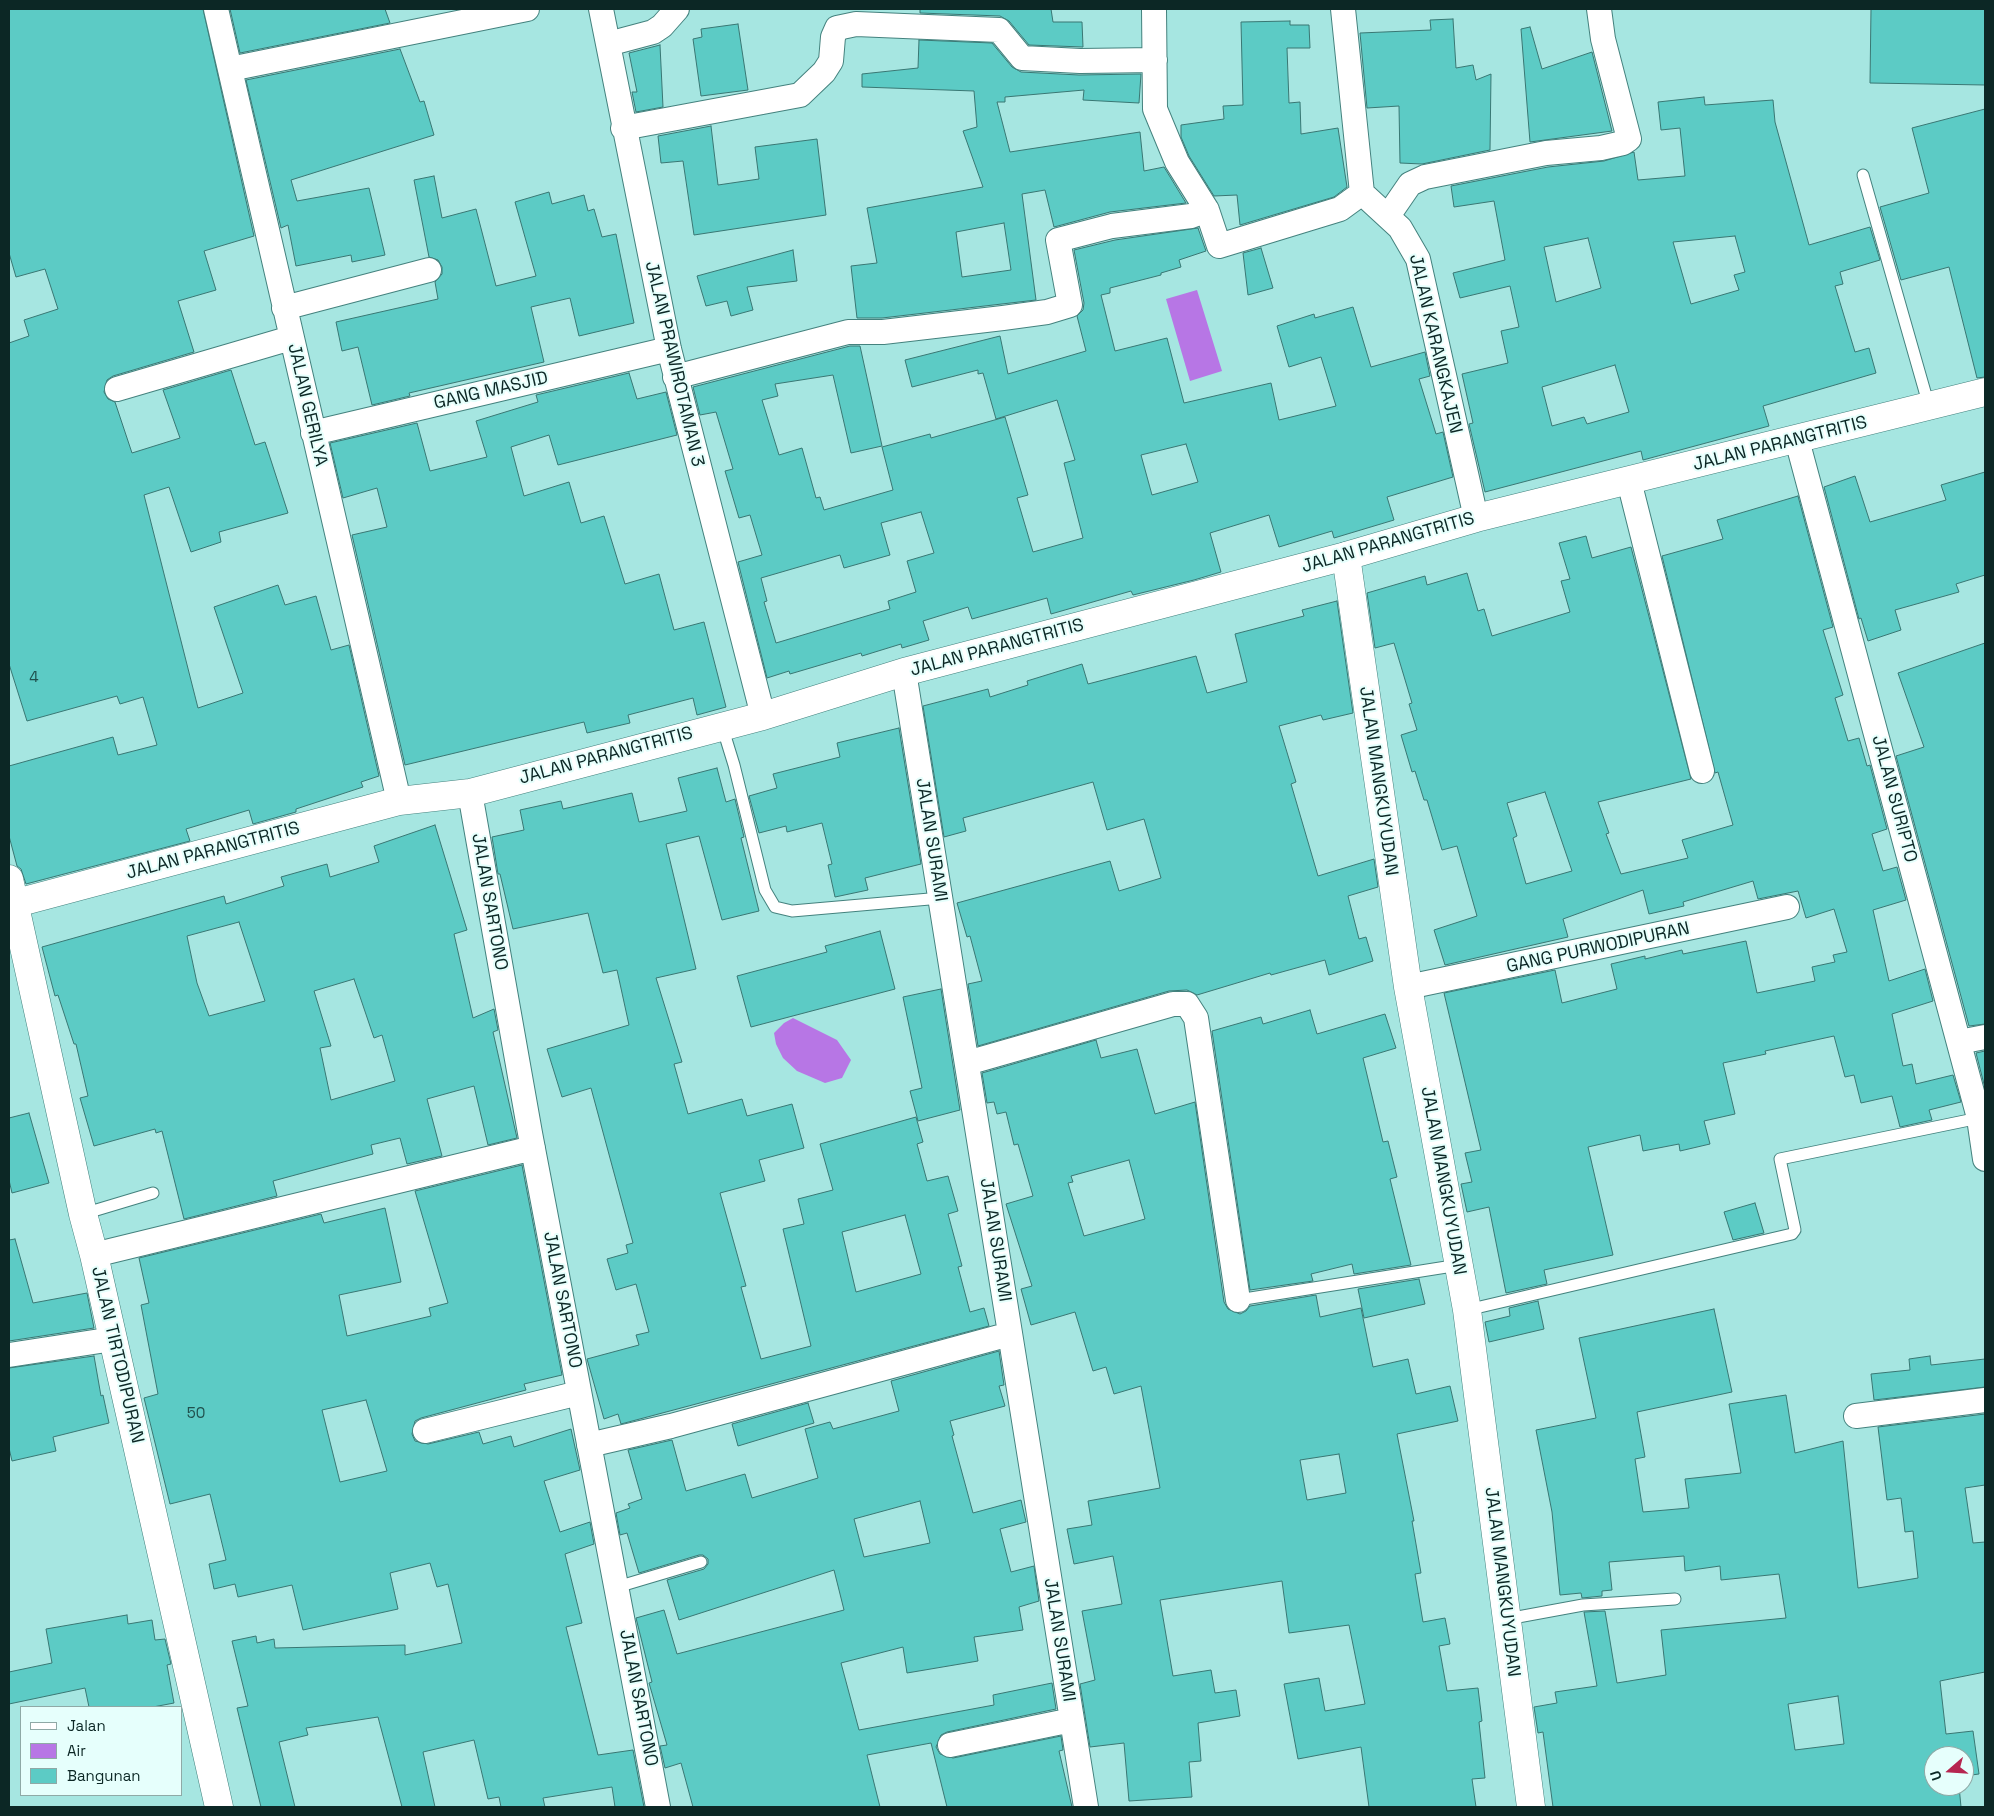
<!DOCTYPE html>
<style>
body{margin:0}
#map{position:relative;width:1994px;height:1816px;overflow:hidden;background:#a6e6e1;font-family:"Space Grotesk",sans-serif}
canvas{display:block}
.frame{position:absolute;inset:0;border:10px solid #0c2725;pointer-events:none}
.legend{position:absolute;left:20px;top:1706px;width:162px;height:90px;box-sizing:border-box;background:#e6fffc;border:1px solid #8fa9a6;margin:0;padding:6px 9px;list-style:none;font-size:15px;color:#0c2725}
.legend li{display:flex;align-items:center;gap:10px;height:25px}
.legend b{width:25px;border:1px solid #8fa9a6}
.north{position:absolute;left:1924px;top:1746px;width:50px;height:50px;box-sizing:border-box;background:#e6fffc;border:1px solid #8fa9a6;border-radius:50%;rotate:251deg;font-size:14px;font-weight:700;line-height:20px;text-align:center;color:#0c2725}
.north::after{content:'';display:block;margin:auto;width:18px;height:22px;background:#b62650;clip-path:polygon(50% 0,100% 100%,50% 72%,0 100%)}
</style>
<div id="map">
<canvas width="1994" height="1816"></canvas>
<div class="frame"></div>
<ul class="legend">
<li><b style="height:6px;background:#fff"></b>Jalan</li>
<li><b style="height:14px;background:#b776e5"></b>Air</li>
<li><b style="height:14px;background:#5ccbc5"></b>Bangunan</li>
</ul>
<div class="north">U</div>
</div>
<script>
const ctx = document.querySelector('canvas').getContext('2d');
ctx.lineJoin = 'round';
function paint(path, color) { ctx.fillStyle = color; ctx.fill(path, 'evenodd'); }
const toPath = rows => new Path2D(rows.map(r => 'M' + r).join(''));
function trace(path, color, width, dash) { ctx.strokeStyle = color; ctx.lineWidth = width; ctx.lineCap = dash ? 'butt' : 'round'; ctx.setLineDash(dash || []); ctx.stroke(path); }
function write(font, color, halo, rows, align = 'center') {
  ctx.font = font + ' "Space Grotesk",sans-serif'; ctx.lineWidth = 4; ctx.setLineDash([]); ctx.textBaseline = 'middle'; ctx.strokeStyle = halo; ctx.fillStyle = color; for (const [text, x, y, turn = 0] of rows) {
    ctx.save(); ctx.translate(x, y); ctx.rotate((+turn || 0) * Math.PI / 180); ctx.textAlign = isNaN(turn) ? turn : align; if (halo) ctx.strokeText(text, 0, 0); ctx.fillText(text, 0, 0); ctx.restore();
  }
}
paint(toPath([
 [1197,290,1222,371,1190,381,1166,299],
 [793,1018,837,1040,851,1060,842,1078,825,1083,797,1071,783,1058,776,1044,774,1033,784,1023]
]), '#b776e5');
const building = toPath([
 [9,9,203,9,254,236,204,251,216,290,178,301,194,352,113,376,107,380,104,392,108,399,115,402,132,453,180,438,163,390,231,370,255,445,265,442,288,513,219,532,221,542,191,552,169,487,144,495,198,708,243,693,214,607,278,585,285,605,316,596,331,650,349,645,379,776,361,782,363,787,296,809,296,812,253,824,249,810,186,829,190,841,26,884,21,869,17,866,9,836,9,766,113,737,118,755,157,745,143,697,120,704,117,696,27,721,9,664,9,343,29,336,24,320,58,309,45,269,16,277,9,253,9,9],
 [230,9,385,9,390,23,240,53,230,9],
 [920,9,1051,9,1053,22,1082,22,1083,47,1029,45,1009,21,1000,16,920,13,920,9],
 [1871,9,1985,9,1985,85,1870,83,1871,9],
 [1453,19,1456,68,1473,65,1476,80,1491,74,1490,150,1422,164,1400,163,1399,106,1367,108,1360,33,1431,30,1430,20,1453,19],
 [1290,21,1290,25,1309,25,1310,48,1287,48,1289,103,1300,102,1301,134,1338,128,1347,187,1334,197,1240,225,1237,195,1214,196,1189,156,1181,137,1181,125,1224,119,1223,106,1243,105,1241,22,1290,21],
 [738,24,748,90,701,96,693,39,702,37,701,29,738,24],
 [1530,27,1542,69,1592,52,1612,131,1530,142,1521,29,1530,27],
 [919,40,992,43,1012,67,1021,72,1079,75,1141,74,1139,103,1083,100,1084,90,1005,97,1005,102,997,102,1010,152,1140,132,1144,171,1164,167,1186,203,1110,212,1054,227,1045,190,1022,194,1036,300,882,318,857,318,851,266,877,263,867,208,983,187,963,131,977,127,974,91,862,87,862,74,918,68,919,40],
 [1004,223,1011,270,962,277,956,232,1004,223],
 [660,45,663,107,636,112,632,92,637,92,629,53,660,45],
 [400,49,420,102,424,101,434,135,291,180,297,201,369,188,385,255,352,262,351,255,296,266,288,225,281,228,246,80,400,49],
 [1704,97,1705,105,1773,100,1775,122,1809,245,1870,227,1880,260,1840,272,1843,284,1835,286,1855,352,1869,348,1876,373,1763,406,1769,426,1643,460,1641,451,1485,492,1469,424,1473,423,1462,374,1508,363,1501,331,1519,327,1510,286,1460,298,1453,273,1505,260,1494,201,1454,207,1451,186,1548,167,1604,161,1634,152,1638,180,1685,176,1680,128,1661,130,1658,102,1704,97],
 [1735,236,1745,272,1734,275,1739,290,1691,304,1673,242,1735,236],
 [1588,238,1601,288,1556,302,1544,247,1588,238],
 [1615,365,1629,412,1587,424,1584,417,1552,426,1542,387,1615,365],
 [1985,109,1985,377,1977,378,1949,267,1901,280,1880,207,1929,193,1912,128,1985,109],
 [711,126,718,185,759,179,755,147,817,139,826,215,694,235,683,161,661,163,658,136,711,126],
 [434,176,442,218,476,209,496,286,536,276,515,202,549,192,552,204,584,195,588,211,594,209,602,237,616,234,634,323,579,336,570,298,531,307,544,362,409,393,410,396,372,405,358,347,342,351,336,322,438,299,435,282,442,274,442,267,438,260,429,257,414,180,434,176],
 [1198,228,1206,251,1179,260,1181,267,1161,273,1161,275,1110,288,1110,293,1101,295,1115,351,1167,338,1184,403,1271,383,1279,420,1336,406,1321,357,1289,367,1277,326,1314,314,1315,318,1353,307,1371,367,1425,352,1430,376,1419,379,1436,434,1443,432,1453,477,1387,497,1394,520,1334,538,1332,531,1279,547,1269,515,1210,533,1221,572,1194,580,1133,595,1131,591,1051,614,1047,598,972,619,968,607,923,621,929,640,902,648,901,644,862,656,861,653,790,674,789,671,767,678,738,562,762,555,750,515,739,518,725,471,733,469,716,412,700,415,693,387,850,346,860,346,882,446,851,453,833,375,775,384,778,396,762,400,779,455,802,448,816,498,820,497,824,510,893,490,882,447,930,434,931,438,1005,417,1028,495,1017,498,1033,552,1083,538,1064,463,1075,460,1057,400,996,419,983,373,978,374,978,370,912,387,905,360,1000,336,1008,374,1086,351,1077,316,1083,310,1084,303,1074,250,1115,240,1198,228],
 [1186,444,1198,482,1152,495,1141,455,1186,444],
 [921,512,934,553,907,561,916,592,888,601,890,609,776,643,764,602,767,601,761,578,840,555,844,568,890,555,881,523,921,512],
 [1261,248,1273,288,1248,295,1243,253,1261,248],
 [793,250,797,281,747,287,753,310,731,316,727,301,706,306,697,276,793,250],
 [629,373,637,399,666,392,677,435,558,465,549,435,511,447,524,496,569,482,581,523,604,516,625,584,659,574,674,630,704,622,726,707,697,715,693,698,628,715,630,723,587,733,584,722,405,765,352,535,387,527,377,488,343,498,330,443,417,423,430,471,487,457,476,421,538,402,536,395,629,373],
 [1985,472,1985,575,1956,584,1959,592,1895,610,1901,630,1868,641,1861,618,1859,619,1824,487,1855,476,1870,522,1946,500,1941,485,1985,472],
 [1798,496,1833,627,1823,630,1843,695,1835,698,1848,741,1859,738,1867,766,1870,765,1887,829,1872,834,1883,871,1897,867,1906,900,1873,910,1889,981,1925,969,1933,1001,1892,1014,1903,1066,1912,1064,1916,1084,1953,1075,1961,1102,1929,1110,1932,1120,1900,1127,1892,1096,1861,1103,1854,1075,1845,1077,1834,1036,1765,1051,1766,1054,1723,1063,1735,1114,1704,1121,1710,1144,1680,1151,1679,1144,1643,1151,1640,1135,1588,1147,1613,1255,1544,1270,1547,1284,1506,1293,1489,1207,1467,1212,1461,1184,1472,1182,1465,1153,1481,1150,1444,993,1555,970,1562,1003,1617,989,1611,964,1645,956,1645,959,1682,950,1683,954,1746,941,1757,993,1815,981,1812,967,1835,962,1833,955,1847,952,1834,909,1806,918,1798,891,1758,899,1753,881,1683,902,1684,906,1649,914,1643,890,1563,919,1568,937,1445,965,1434,930,1477,916,1457,846,1442,850,1427,800,1424,800,1415,771,1412,772,1401,735,1417,730,1409,704,1412,703,1394,643,1375,648,1367,593,1425,576,1427,585,1467,573,1478,611,1484,609,1492,636,1570,612,1561,581,1570,579,1559,543,1586,536,1592,558,1631,547,1691,779,1598,802,1609,833,1606,834,1621,874,1688,858,1682,840,1733,825,1718,772,1715,773,1662,556,1723,539,1717,520,1798,496],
 [1545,792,1572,871,1526,884,1513,838,1517,836,1507,803,1545,792],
 [1337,601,1353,713,1323,720,1321,715,1279,726,1296,782,1291,784,1318,876,1374,859,1378,887,1348,896,1359,939,1366,937,1373,961,1329,975,1325,960,1271,975,1270,973,1197,995,1187,990,1169,991,978,1046,968,984,982,981,970,936,967,937,957,903,1110,861,1119,891,1161,878,1144,819,1107,830,1093,782,963,818,966,831,944,837,923,706,988,689,990,697,1028,685,1027,681,1082,664,1088,684,1196,656,1207,693,1247,682,1235,634,1304,616,1302,610,1337,601],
 [1985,643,1985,1024,1969,1026,1896,756,1924,747,1898,673,1985,643],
 [899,728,921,864,865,878,868,890,835,897,828,865,832,864,822,823,787,832,786,826,759,833,749,796,777,788,773,774,840,757,837,743,899,728],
 [717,768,726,802,735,799,744,837,741,838,759,911,722,920,699,836,666,844,696,969,656,978,682,1062,674,1064,688,1114,742,1099,747,1116,792,1104,804,1148,759,1160,765,1181,720,1193,746,1286,741,1287,761,1359,811,1346,783,1229,804,1224,798,1199,833,1190,820,1144,916,1117,923,1142,917,1144,927,1181,948,1176,958,1211,948,1214,962,1266,958,1267,970,1312,984,1308,989,1326,621,1424,618,1414,604,1419,587,1359,639,1345,636,1335,649,1332,636,1284,616,1290,607,1259,628,1253,626,1245,633,1243,591,1088,562,1097,547,1049,629,1025,617,970,603,973,588,913,513,929,500,874,498,874,492,837,524,830,520,810,561,801,563,809,632,793,639,822,687,811,678,778,717,768],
 [905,1215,921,1274,856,1292,842,1232,905,1215],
 [435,825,467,930,454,934,473,1018,494,1009,498,1030,493,1032,517,1138,488,1145,474,1086,427,1099,442,1156,407,1164,400,1138,371,1145,373,1154,273,1181,277,1196,184,1219,162,1131,156,1133,155,1129,94,1146,80,1098,88,1096,76,1044,74,1044,58,995,55,996,42,947,224,896,226,904,284,886,281,877,327,864,330,877,379,862,374,846,435,825],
 [239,922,265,1001,209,1016,197,983,187,936,239,922],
 [354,979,374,1038,382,1035,395,1081,331,1100,320,1048,331,1046,314,991,354,979],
 [880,931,895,989,751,1027,737,976,827,952,825,946,880,931],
 [941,989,960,1110,918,1121,910,1091,922,1088,903,997,941,989],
 [1310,1010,1317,1034,1385,1014,1396,1048,1363,1058,1383,1142,1388,1141,1397,1177,1390,1179,1411,1265,1354,1274,1352,1264,1311,1274,1313,1281,1250,1290,1212,1031,1261,1017,1263,1024,1310,1010],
 [1096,1040,1101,1058,1137,1049,1155,1114,1195,1102,1224,1302,1228,1309,1240,1314,1246,1311,1250,1306,1316,1295,1320,1317,1361,1308,1373,1367,1408,1359,1416,1394,1450,1386,1458,1421,1397,1434,1414,1521,1412,1521,1421,1573,1415,1574,1423,1622,1445,1618,1450,1644,1439,1646,1447,1691,1478,1688,1482,1721,1479,1722,1485,1778,1472,1779,1476,1807,1369,1807,1361,1747,1298,1759,1284,1684,1319,1678,1325,1711,1365,1704,1349,1625,1289,1633,1282,1581,1160,1600,1173,1676,1211,1670,1215,1693,1236,1690,1240,1716,1198,1723,1201,1761,1189,1762,1192,1797,1129,1801,1124,1743,1090,1747,1080,1684,1095,1680,1082,1611,1122,1604,1113,1556,1074,1564,1067,1529,1092,1525,1088,1501,1160,1488,1141,1386,1114,1394,1106,1367,1093,1371,1075,1312,1031,1325,1021,1289,1032,1286,1006,1204,1033,1196,1018,1144,1014,1145,1006,1112,997,1114,994,1102,987,1103,982,1073,1096,1040],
 [1129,1160,1145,1219,1084,1236,1068,1183,1073,1182,1071,1176,1129,1160],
 [1339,1454,1346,1493,1307,1500,1300,1460,1339,1454],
 [1985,1051,1985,1088,1976,1053,1985,1051],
 [29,1113,49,1183,12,1193,9,1180,9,1118,29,1113],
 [522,1165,562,1375,524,1384,526,1390,421,1418,415,1421,412,1434,415,1441,428,1444,479,1432,483,1444,511,1436,514,1447,571,1429,580,1470,544,1481,560,1532,590,1522,594,1544,565,1554,582,1623,566,1627,598,1755,633,1750,644,1807,615,1807,612,1787,543,1798,545,1807,501,1807,499,1797,488,1799,474,1740,423,1752,435,1807,402,1807,378,1717,306,1728,308,1735,279,1742,295,1807,261,1807,237,1708,248,1706,232,1641,256,1636,257,1643,274,1639,275,1648,405,1645,405,1655,462,1643,448,1584,437,1587,430,1563,390,1573,398,1609,303,1630,292,1585,238,1597,235,1584,214,1589,209,1564,226,1560,210,1494,170,1504,144,1398,158,1394,141,1305,149,1303,139,1258,321,1214,324,1223,385,1208,401,1282,339,1295,347,1336,431,1316,429,1308,448,1303,415,1191,522,1165],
 [366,1400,387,1471,340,1482,322,1410,366,1400],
 [1755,1203,1764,1233,1733,1240,1724,1212,1755,1203],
 [15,1239,33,1303,87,1293,94,1328,9,1341,9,1240,15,1239],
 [1419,1279,1425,1304,1364,1318,1358,1289,1419,1279],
 [1538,1301,1544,1329,1489,1342,1485,1322,1510,1316,1509,1308,1538,1301],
 [1714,1309,1732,1392,1637,1412,1645,1457,1635,1459,1643,1512,1689,1508,1685,1479,1741,1473,1729,1404,1786,1395,1795,1453,1843,1441,1858,1588,1918,1578,1913,1531,1905,1532,1901,1498,1887,1500,1878,1427,1985,1414,1985,1485,1965,1488,1973,1543,1985,1542,1985,1672,1940,1681,1946,1734,1973,1731,1979,1774,1964,1776,1964,1756,1934,1756,1934,1786,1959,1786,1961,1807,1553,1807,1543,1732,1538,1733,1534,1707,1557,1703,1555,1692,1597,1686,1584,1612,1605,1611,1617,1683,1666,1675,1661,1630,1786,1618,1779,1574,1721,1580,1720,1566,1685,1571,1684,1556,1609,1562,1612,1590,1602,1591,1602,1596,1582,1598,1581,1593,1560,1595,1552,1512,1536,1430,1596,1418,1579,1338,1714,1309],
 [1838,1696,1844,1744,1795,1750,1788,1704,1838,1696],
 [999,1351,1004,1385,999,1386,1005,1406,950,1421,954,1435,952,1436,973,1513,1021,1500,1026,1522,1000,1529,1011,1572,1034,1566,1039,1601,1019,1607,1023,1630,974,1637,978,1661,907,1673,903,1647,841,1663,859,1730,994,1705,993,1695,1052,1683,1056,1709,947,1732,941,1735,936,1747,940,1754,953,1758,1061,1736,1063,1750,1059,1751,1072,1807,947,1807,931,1743,867,1755,880,1807,693,1807,681,1763,665,1768,660,1746,667,1745,649,1683,652,1682,636,1618,664,1610,677,1654,844,1610,834,1570,679,1620,667,1580,704,1569,708,1564,708,1559,703,1555,699,1555,639,1573,627,1533,620,1535,616,1513,630,1508,628,1504,642,1499,628,1450,672,1440,686,1491,745,1474,752,1498,818,1478,805,1429,830,1422,833,1429,899,1411,891,1381,999,1351],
 [920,1501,930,1543,864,1557,854,1519,920,1501],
 [94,1356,101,1396,103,1395,109,1423,53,1437,56,1451,12,1461,9,1448,9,1368,94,1356],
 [1930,1356,1931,1365,1985,1359,1985,1387,1874,1400,1871,1374,1910,1370,1909,1359,1930,1356],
 [808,1403,814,1423,738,1446,732,1424,808,1403],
 [127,1615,128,1624,152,1620,155,1640,165,1639,171,1664,167,1665,174,1703,153,1707,89,1707,85,1688,9,1704,9,1672,52,1663,46,1629,127,1615]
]);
paint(building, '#5ccbc5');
trace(building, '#397773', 1);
const lane = toPath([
 [1863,175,1929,406],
 [722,726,734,765,765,890,775,907,792,911,941,898],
 [83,1214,153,1193],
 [1238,1300,1459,1265],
 [1467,1310,1792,1234,1795,1230,1780,1159,1979,1118],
 [617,1587,701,1562],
 [1507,1619,1583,1605,1675,1599]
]);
const street = toPath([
 [216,9,399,801],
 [601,9,669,349,763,716],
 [1154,9,1155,109,1177,162,1207,210],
 [1343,9,1362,193,1400,228,1418,259,1476,518],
 [608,44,653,32,662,26,677,9],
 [230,69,527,9],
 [623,128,800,95,824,72,831,61,833,37,837,28,856,24,999,30,1022,58,1080,61,1155,60],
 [1388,216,1410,184,1425,177,1546,153,1601,148,1623,143,1629,139,1603,39,1599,9],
 [284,308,429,270],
 [675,377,848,332,883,332,1003,318,1047,312,1070,305,1058,240,1112,226,1191,216,1207,210,1219,246,1340,209,1362,193],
 [117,389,291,338],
 [313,433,669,349],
 [1797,440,1979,1118,1985,1159],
 [1629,481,1702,771],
 [904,672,1086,1807],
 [470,793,530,1133,658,1807],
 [1408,987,1787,907],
 [1959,1042,1985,1037],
 [967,1063,1173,1004,1187,1004,1196,1018,1238,1300],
 [94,1255,533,1148],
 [9,1355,113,1339],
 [1856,1416,1985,1400],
 [425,1431,579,1393],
 [589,1445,671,1426,1010,1334],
 [950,1745,1072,1720]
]);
const secondary = toPath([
 [1346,556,1408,987,1467,1310,1531,1807],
 [9,879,83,1214,94,1255,219,1807]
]);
const primary = toPath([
 [9,905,399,801,470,793,763,716,904,672,1346,556,1476,518,1985,392]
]);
trace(lane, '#44827e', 13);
trace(street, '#44827e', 26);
trace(secondary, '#44827e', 29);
trace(primary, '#44827e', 29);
trace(lane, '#fff', 11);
trace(street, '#fff', 24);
trace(secondary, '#fff', 28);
trace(primary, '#fff', 28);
write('15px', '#20504d', null, [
 ["4",34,678],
 ["50",196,1414]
]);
write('18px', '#0c2725', '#e6fffc', [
 ["JALAN KARANGKAJEN",1435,344,77],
 ["JALAN PRAWIROTAMAN 3",674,364,77],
 ["GANG MASJID",491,391,-13],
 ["JALAN GERILYA",307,405,77],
 ["JALAN PARANGTRITIS",1780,444,-14],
 ["JALAN PARANGTRITIS",1388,543,-16],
 ["JALAN PARANGTRITIS",997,648,-15],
 ["JALAN PARANGTRITIS",606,756,-15],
 ["JALAN MANGKUYUDAN",1378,781,82],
 ["JALAN SURIPTO",1894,799,75],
 ["JALAN SURAMI",931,840,81],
 ["JALAN PARANGTRITIS",213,851,-15],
 ["JALAN SARTONO",489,902,80],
 ["GANG PURWODIPURAN",1598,948,-12],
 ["JALAN MANGKUYUDAN",1443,1181,80],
 ["JALAN SURAMI",995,1240,81],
 ["JALAN SARTONO",562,1300,79],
 ["JALAN TIRTODIPURAN",117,1355,77],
 ["JALAN MANGKUYUDAN",1502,1582,83],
 ["JALAN SURAMI",1059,1640,81],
 ["JALAN SARTONO",638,1698,79]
]);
</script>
